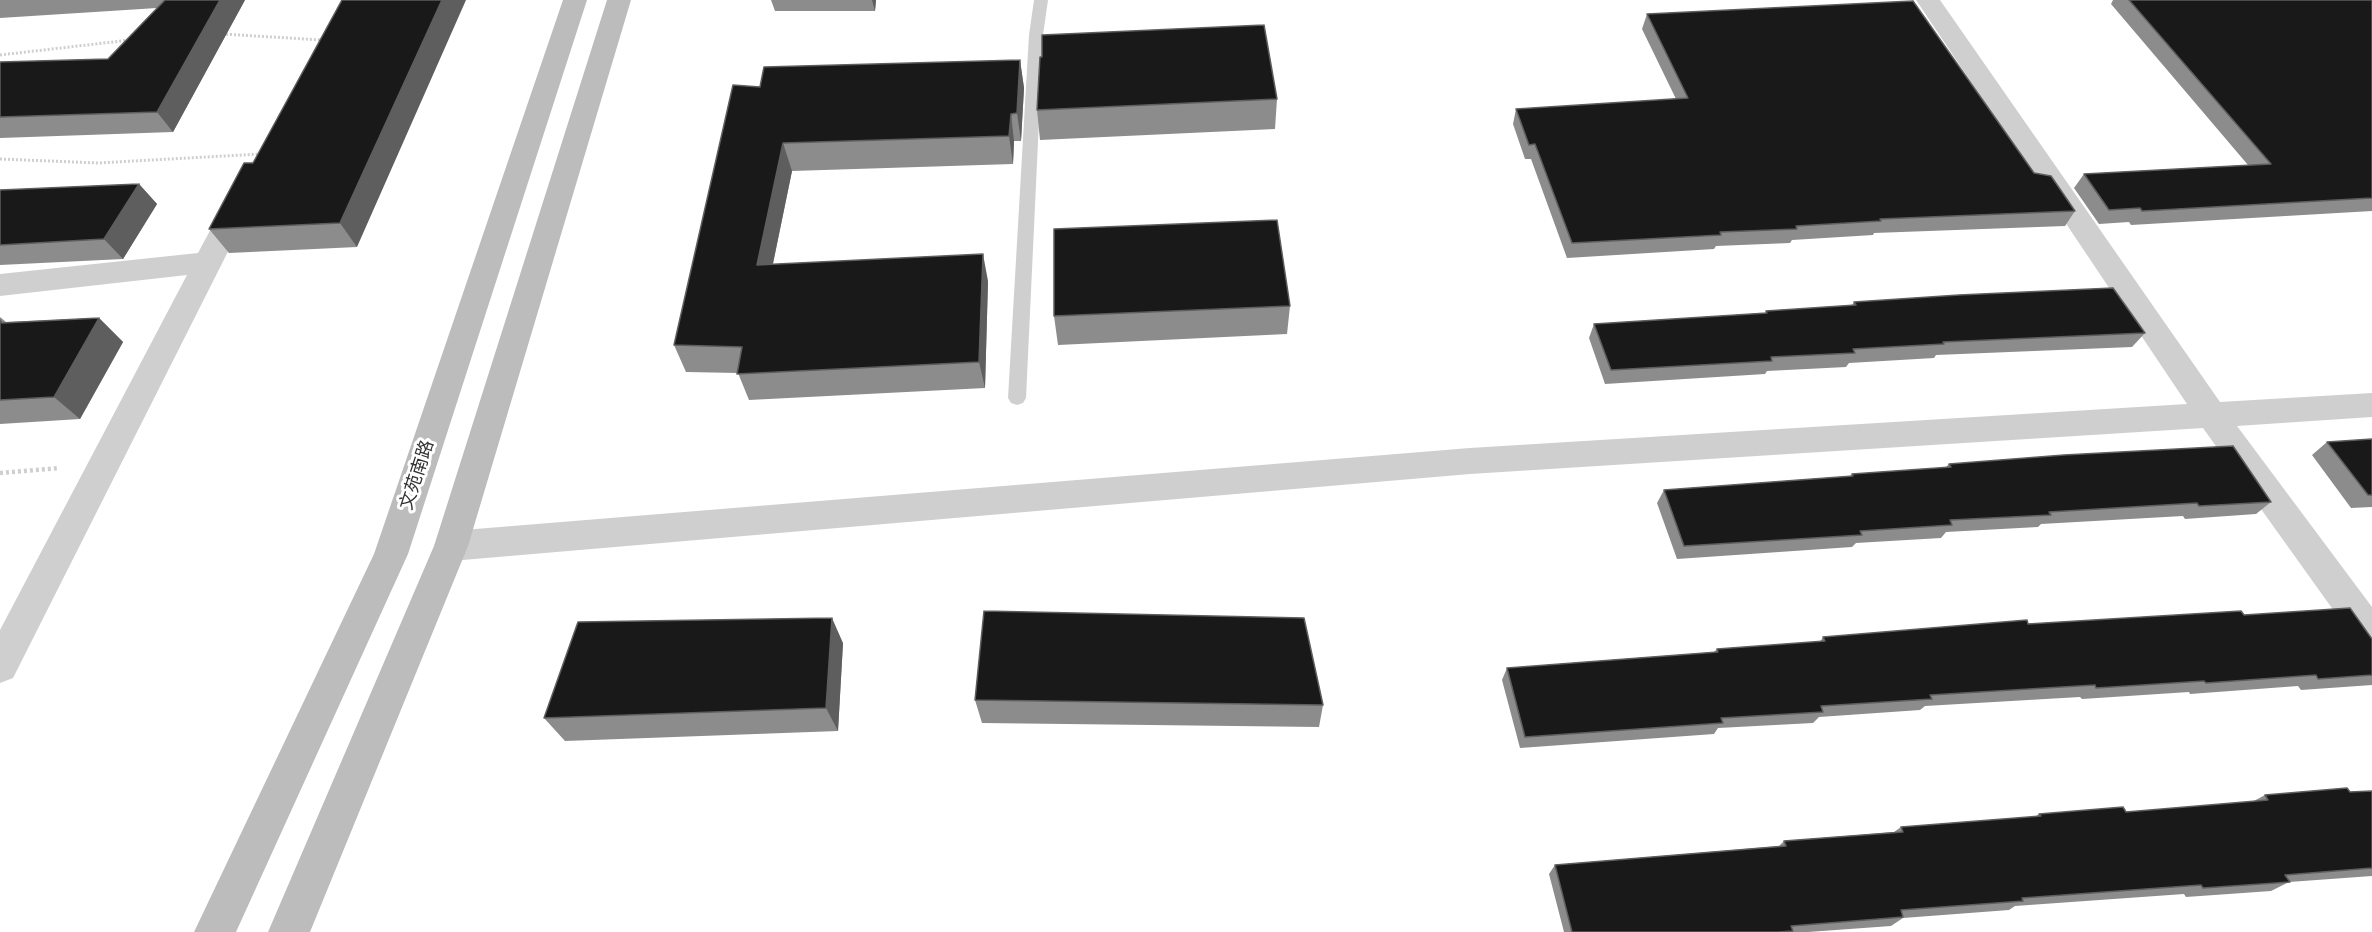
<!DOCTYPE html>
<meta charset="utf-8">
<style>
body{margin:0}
canvas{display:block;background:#fff}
</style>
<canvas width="2372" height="932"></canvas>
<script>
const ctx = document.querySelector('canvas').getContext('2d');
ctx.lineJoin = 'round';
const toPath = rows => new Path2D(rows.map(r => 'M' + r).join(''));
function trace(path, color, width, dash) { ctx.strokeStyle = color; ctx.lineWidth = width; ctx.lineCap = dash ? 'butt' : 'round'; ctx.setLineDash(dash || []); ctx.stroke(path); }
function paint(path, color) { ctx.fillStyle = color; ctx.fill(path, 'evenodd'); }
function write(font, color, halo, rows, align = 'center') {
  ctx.font = font + ' "Alegreya Sans","Noto Sans SC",sans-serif'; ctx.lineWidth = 6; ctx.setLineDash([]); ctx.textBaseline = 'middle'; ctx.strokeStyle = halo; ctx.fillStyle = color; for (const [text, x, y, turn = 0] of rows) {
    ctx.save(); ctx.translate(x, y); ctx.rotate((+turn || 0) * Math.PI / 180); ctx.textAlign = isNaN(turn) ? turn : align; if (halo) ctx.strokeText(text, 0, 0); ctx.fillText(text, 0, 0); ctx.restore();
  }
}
trace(toPath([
 [222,34,322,40],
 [0,55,130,40],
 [0,159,98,163,260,154]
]), '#cfcfcf', 3, [2, 2]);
trace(toPath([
 [0,473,59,468]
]), '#cfcfcf', 4.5, [3, 3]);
paint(toPath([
 [1034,0,1048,0,1043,35,1026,398,1023,403,1017,405,1011,403,1008,398,1029,35,1034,0]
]), '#cfcfcf');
paint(toPath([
 [1916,0,1940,0,2220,402,2372,393,2372,417,2237,426,2372,607,2372,651,2359,646,2203,428,1470,474,451,561,439,556,434,546,439,536,451,531,1470,448,2187,404,1916,0],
 [239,192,249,195,253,202,13,678,0,683,0,630,187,275,0,296,0,274,198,253,229,195,239,192]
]), '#cfcfcf');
paint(toPath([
 [563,0,587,0,408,554,236,932,194,932,374,554,563,0],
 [607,0,631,0,468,546,310,932,268,932,434,546,607,0]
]), '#bcbcbc');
paint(toPath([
 [0,0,245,0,173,132,0,138,0,62,108,59,157,8,0,18],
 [342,0,357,247,229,253,209,229,253,163],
 [771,0,876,0,875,11,775,11],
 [2113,0,2372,0,2372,211,2131,225,2129,222,2099,224,2074,188,2084,174,2248,165,2111,4],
 [1647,14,2034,173,2075,211,2065,226,1874,233,1873,235,1792,240,1790,243,1716,246,1714,249,1567,258,1531,159,1525,159,1513,124,1516,109,1676,99,1642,29],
 [1020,60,1024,88,1021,141,1014,141,1013,164,792,171,773,264,988,281,985,388,749,400,738,373,686,372,674,345,760,87],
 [1277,99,1275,129,1040,140,1037,110],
 [139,184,157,204,123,259,0,265,0,190],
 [1854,302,2145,333,2132,347,1936,355,1934,358,1849,363,1846,367,1767,371,1765,374,1605,384,1589,338,1594,324,1765,313,1766,311,1852,305],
 [1290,306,1287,334,1058,345,1054,316],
 [0,317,6,322,99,318,123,342,80,419,0,424],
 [2372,439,2372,507,2351,508,2312,455,2327,442],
 [1949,464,2271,502,2256,514,2185,519,2183,516,2041,524,2038,527,1946,532,1941,538,1856,543,1852,547,1677,559,1657,503,1664,490,1850,476,1852,474,1945,468],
 [2244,615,2372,639,2372,685,2301,690,2298,686,2190,694,2189,692,2082,699,2080,697,1925,706,1920,710,1819,717,1813,723,1718,728,1714,734,1520,748,1502,680,1507,668,1714,652,1717,649,1820,642,1823,637,2028,624],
 [843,643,838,731,565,741,544,718],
 [975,700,1323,705,1319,727,982,723],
 [2372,791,2372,876,2289,882,2271,891,2186,897,2184,894,2015,906,2009,910,1903,918,1891,926,1808,932,1564,932,1549,874,1555,865,1779,846,1784,841,1894,832,1901,827,2035,817,2039,814,2126,812,2252,802,2265,795,2350,792]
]), '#8c8c8c');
paint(toPath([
 [220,0,245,0,173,132,157,112],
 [442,0,466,0,357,247,340,223],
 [872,0,876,0,875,11],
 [1020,60,1024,88,1021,141,1017,113],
 [1011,114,1014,141,1013,164,1009,136],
 [783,143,792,171,767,292,757,265],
 [139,184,157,204,123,259,104,239],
 [983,254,988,281,985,388,979,362],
 [99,318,123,342,80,419,54,397],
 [832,618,843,643,838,731,826,708]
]), '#5e5e5e');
const building = toPath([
 [165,0,220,0,157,112,0,117,0,62,108,59,165,0],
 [342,0,442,0,340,223,209,229,244,163,253,163,342,0],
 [2129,0,2372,0,2372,198,2142,211,2140,208,2109,210,2084,174,2271,164,2129,0],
 [1913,1,2034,173,2051,176,2075,211,1880,219,1881,221,1796,226,1797,229,1720,232,1721,235,1572,243,1535,144,1529,145,1516,109,1688,98,1647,14,1913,1],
 [1264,25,1277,99,1037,110,1040,57,1042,57,1042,35,1264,25],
 [1020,60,1017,113,1011,114,1009,136,783,143,757,265,983,254,979,362,737,374,742,347,674,345,733,85,760,87,764,67,1020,60],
 [139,184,104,239,0,245,0,190,139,184],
 [1277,220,1290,306,1054,316,1054,229,1277,220],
 [2113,288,2145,333,1943,342,1944,344,1853,349,1855,353,1771,357,1772,361,1611,370,1594,324,1767,313,1766,311,1856,305,1854,302,1959,295,2113,288],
 [99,318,54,397,0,400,0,320,2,323,99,318],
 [2372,439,2372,495,2368,495,2327,442,2372,439],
 [2233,446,2271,502,2199,506,2197,503,2049,512,2051,515,1950,520,1952,525,1860,531,1862,535,1684,546,1664,490,1853,476,1852,474,1951,467,1949,464,2064,455,2233,446],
 [2350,608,2372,639,2372,675,2318,679,2316,675,2206,683,2204,681,2096,688,2095,685,1930,695,1932,699,1821,706,1823,712,1721,718,1723,723,1525,737,1507,668,1718,652,1717,649,1825,641,1823,637,2027,620,2028,624,2241,611,2244,615,2350,608],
 [984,611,1304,618,1323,705,975,700,984,611],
 [832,618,826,708,544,718,578,622,832,618],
 [2347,788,2350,792,2372,791,2372,868,2285,875,2290,882,2203,888,2201,885,2022,898,2023,901,1901,910,1903,917,1791,926,1793,931,1778,932,1572,932,1555,865,1786,846,1784,841,1903,832,1901,827,2041,816,2039,814,2123,807,2126,812,2268,800,2265,795,2347,788]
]);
paint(building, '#191919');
trace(building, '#5e5e5e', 1.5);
write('18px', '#323232', '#fff', [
 ["文苑南路",417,475,-72]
]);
</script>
